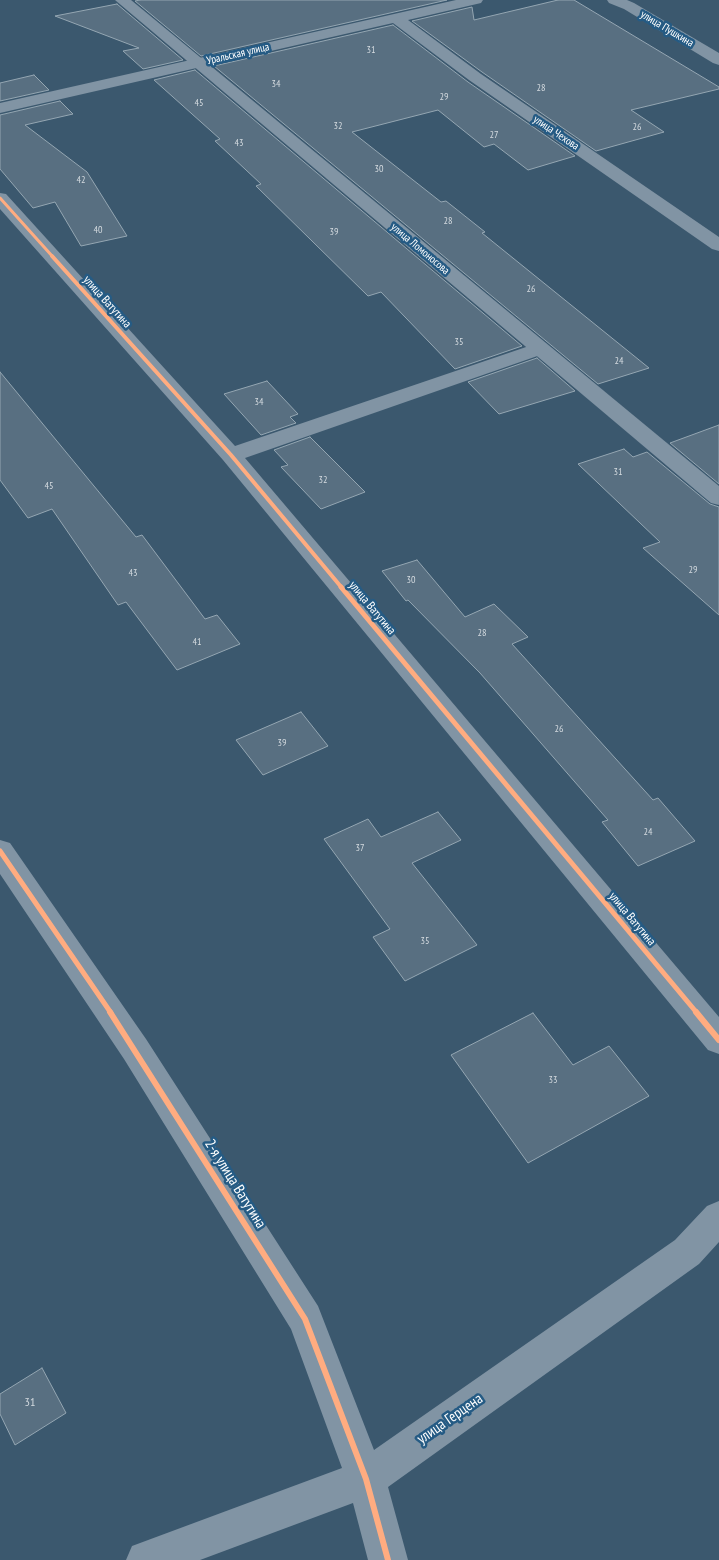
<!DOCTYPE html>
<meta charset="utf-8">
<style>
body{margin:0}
canvas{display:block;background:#3b586e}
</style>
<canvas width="719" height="1560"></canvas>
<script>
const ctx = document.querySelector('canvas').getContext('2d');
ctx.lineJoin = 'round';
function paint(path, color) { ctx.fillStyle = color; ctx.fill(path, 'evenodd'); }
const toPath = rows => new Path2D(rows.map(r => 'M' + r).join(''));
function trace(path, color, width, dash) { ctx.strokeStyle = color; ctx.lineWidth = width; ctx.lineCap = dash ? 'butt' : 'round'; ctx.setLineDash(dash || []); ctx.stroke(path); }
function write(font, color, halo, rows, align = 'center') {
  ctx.font = font + ' "PT Sans Narrow",sans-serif'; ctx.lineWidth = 5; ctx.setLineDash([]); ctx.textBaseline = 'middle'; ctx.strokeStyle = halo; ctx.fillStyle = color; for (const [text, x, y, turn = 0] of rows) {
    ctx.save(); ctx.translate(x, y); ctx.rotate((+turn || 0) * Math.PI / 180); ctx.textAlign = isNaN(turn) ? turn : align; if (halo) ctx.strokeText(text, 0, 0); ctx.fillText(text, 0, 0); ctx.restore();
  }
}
const building = toPath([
 [140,0,447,0,201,56,135,1,140,0],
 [558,0,574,0,719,87,719,89,631,110,664,132,596,151,482,72,412,21,472,7,474,20,558,0],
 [117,4,183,60,143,69,123,51,139,48,55,16,117,4],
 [393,25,468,82,575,156,528,170,494,144,484,147,438,110,352,132,441,202,446,201,485,232,482,233,649,368,598,384,214,66,393,25],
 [195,70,522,346,455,369,381,292,368,296,256,186,261,184,215,141,220,139,154,80,195,70],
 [34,75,49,90,0,101,0,83,34,75],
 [60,101,73,114,25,125,87,172,127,236,81,246,55,202,33,208,0,169,0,115,60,101],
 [537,358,575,391,499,414,468,382,537,358],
 [0,372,136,537,142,535,205,619,217,615,240,644,177,670,126,602,118,605,52,509,28,518,0,480,0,372],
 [267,381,298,414,290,417,296,423,261,435,224,394,267,381],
 [719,425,719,484,670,443,719,425],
 [310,437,365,492,321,509,281,467,288,465,274,450,310,437],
 [624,449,633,457,647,452,710,504,719,507,719,615,643,548,660,542,578,464,624,449],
 [417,560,465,617,494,604,528,637,512,644,653,800,658,798,695,841,638,866,602,822,608,820,480,673,408,600,406,601,382,571,417,560],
 [301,712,328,746,263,775,236,740,301,712],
 [438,812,461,840,412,863,477,945,405,981,373,937,390,929,324,839,368,819,381,837,438,812],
 [533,1013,573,1065,609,1046,649,1096,528,1163,451,1055,533,1013],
 [42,1368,66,1413,15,1445,0,1414,0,1394,42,1368]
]);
paint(building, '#586f81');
trace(building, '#94a6b2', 1);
paint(toPath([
 [456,0,483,0,481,3,408,20,481,74,719,237,719,251,712,249,469,80,393,23,0,113,0,103,456,0],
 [607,0,627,0,634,3,719,53,719,65,713,63,624,9,609,3,607,0],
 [0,193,6,194,235,446,532,345,539,343,546,345,549,349,546,353,245,458,719,1017,719,1054,708,1050,223,460,0,209,0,193],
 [0,840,10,843,146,1039,318,1306,374,1450,675,1240,707,1206,719,1201,719,1242,699,1264,388,1487,408,1560,368,1560,353,1503,200,1560,126,1560,132,1546,342,1468,291,1329,124,1059,0,874,0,840]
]), '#8194a4');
paint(toPath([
 [115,0,131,0,719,486,719,505,711,503,115,0]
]), '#8194a4');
trace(toPath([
 [0,198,53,257]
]), '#ffac80', 3);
trace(toPath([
 [52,256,231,455,342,588]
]), '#ffac80', 4);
trace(toPath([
 [341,587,697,1013],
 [0,851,111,1013]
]), '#ffac80', 5);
trace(toPath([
 [110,1012,305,1319,366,1479,388,1560],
 [696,1012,719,1040]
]), '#ffac80', 6);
write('10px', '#d5dbe0', null, [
 ["31",371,50],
 ["34",276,84],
 ["28",541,88],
 ["29",444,97],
 ["45",199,103],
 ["32",338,126],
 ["26",637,127],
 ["27",494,135],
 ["43",239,143],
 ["30",379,169],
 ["42",81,180],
 ["28",448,221],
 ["40",98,230],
 ["39",334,232],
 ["26",531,289],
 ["35",459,342],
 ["24",619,361],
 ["34",259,402],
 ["31",618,472],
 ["32",323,480],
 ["45",49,486],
 ["29",693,570],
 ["43",133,573],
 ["30",411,580],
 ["28",482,633],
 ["41",197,642],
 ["26",559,729],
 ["39",282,743],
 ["24",648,832],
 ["37",360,848],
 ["35",425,941],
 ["33",553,1080]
]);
write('11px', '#fff', '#255b84', [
 ["улица Пушкина",667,29,31],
 ["Уральская улица",238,54,-13],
 ["улица Чехова",556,133,34],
 ["улица Ломоносова",420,249,40]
]);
write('12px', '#fff', '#255b84', [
 ["улица Ватутина",107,302,48],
 ["улица Ватутина",372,608,50],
 ["улица Ватутина",632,919,50]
]);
write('12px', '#d5dbe0', null, [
 ["31",30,1403]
]);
write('15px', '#fff', '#255b84', [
 ["2-я улица Ватутина",235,1184,58],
 ["улица Герцена",450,1419,-35]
]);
</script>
